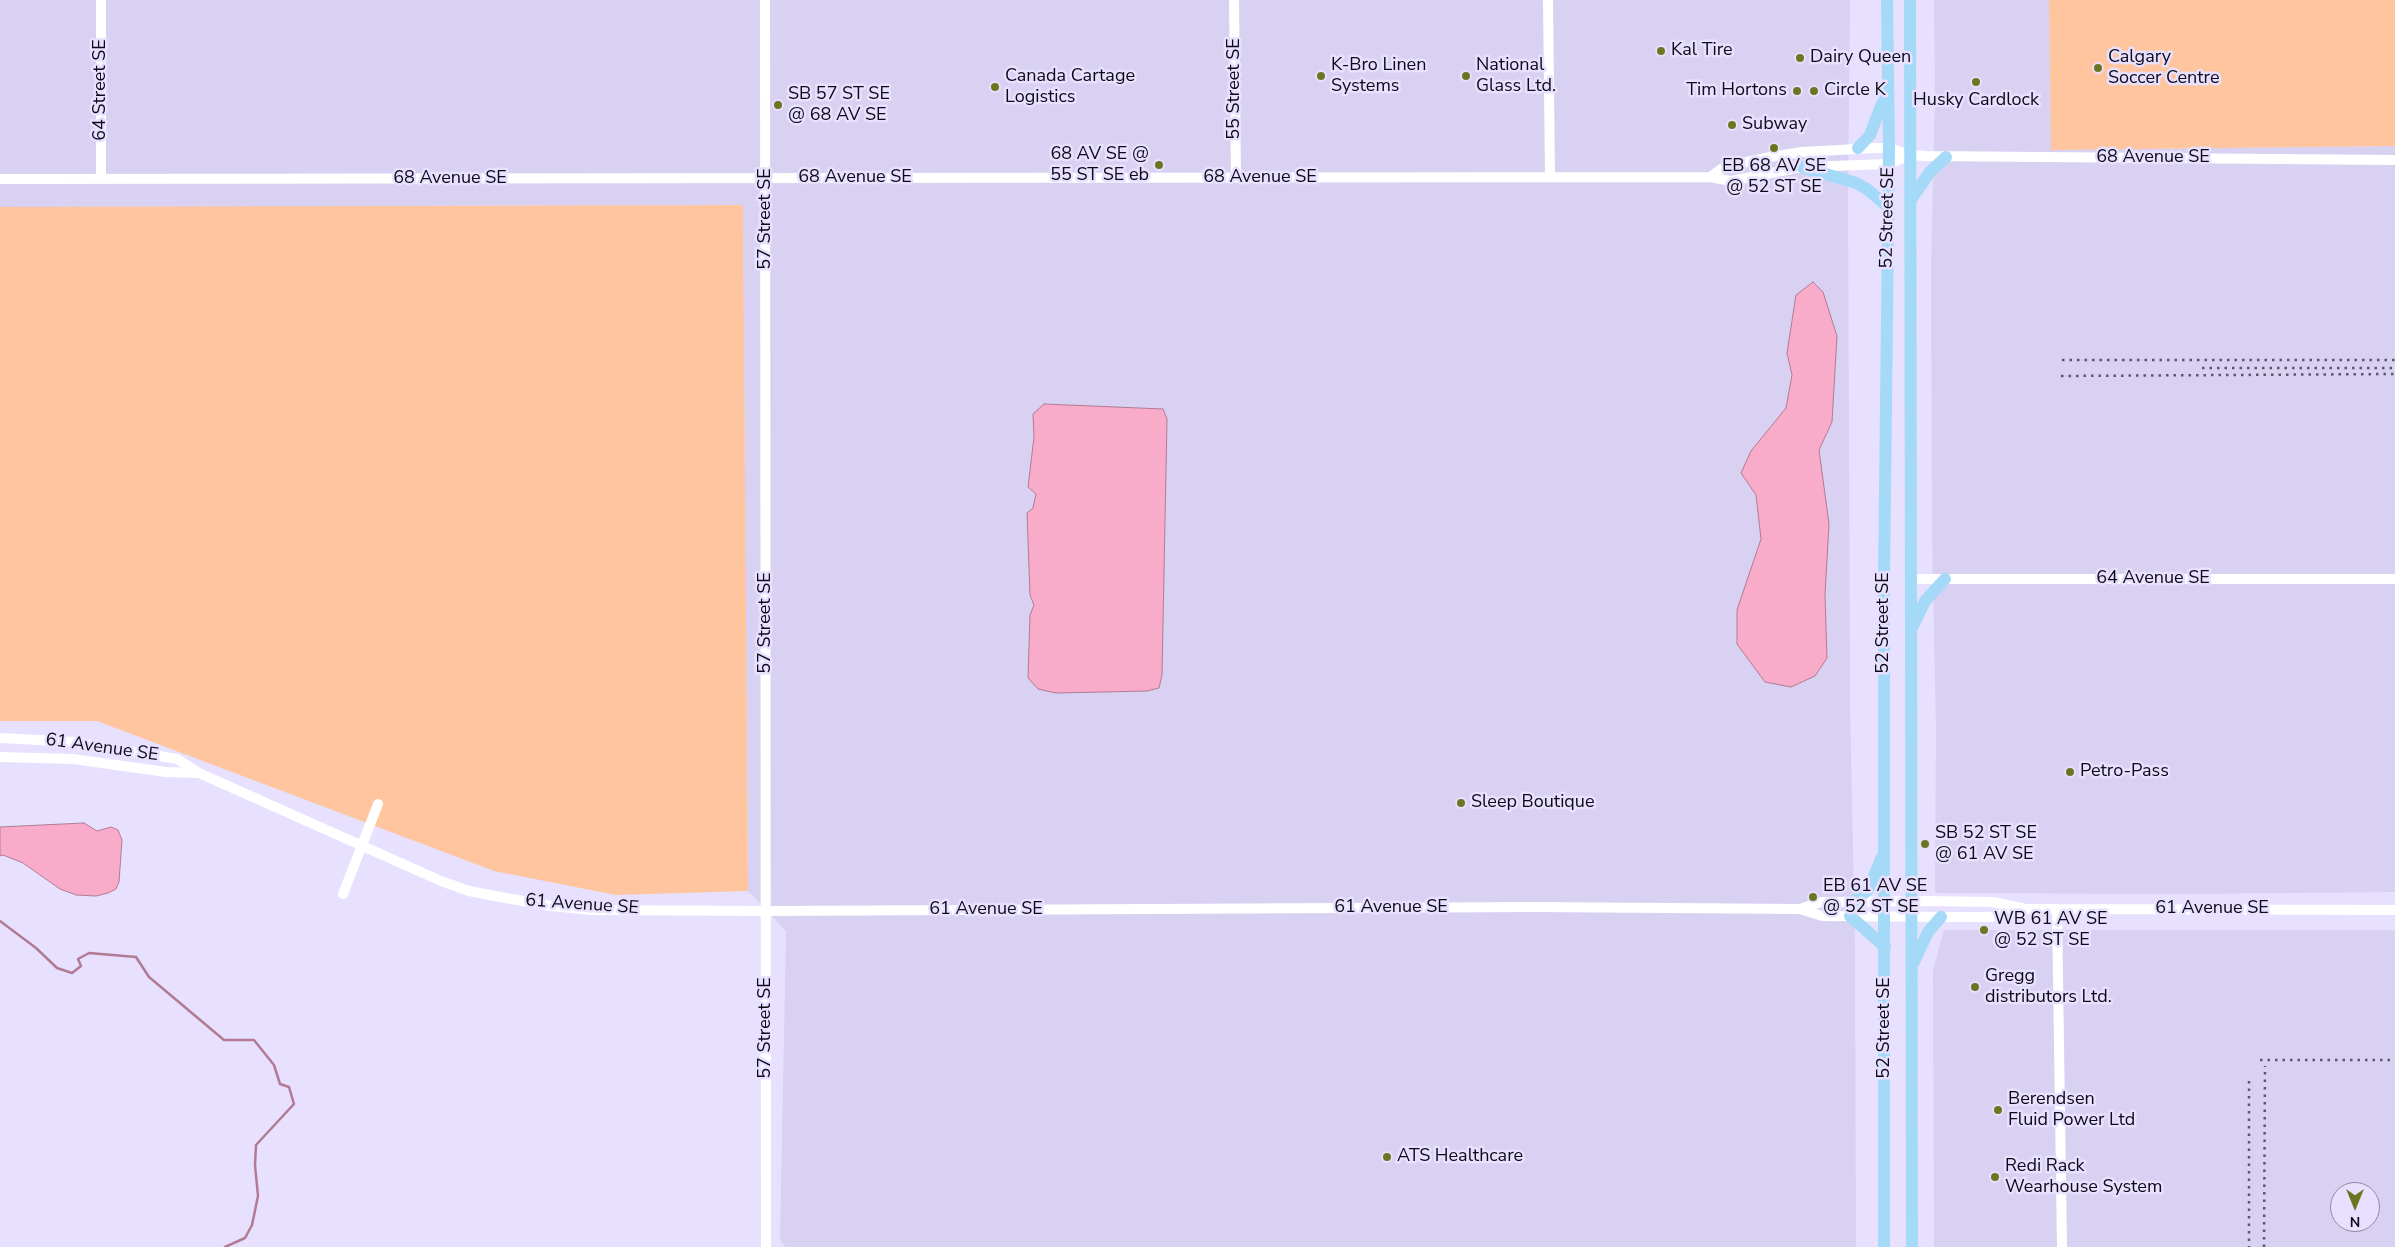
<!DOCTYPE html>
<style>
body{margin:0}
#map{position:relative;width:2395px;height:1247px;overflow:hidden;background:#e7e0fe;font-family:"Nunito Sans",sans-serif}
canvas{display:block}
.north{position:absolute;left:2330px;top:1182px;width:50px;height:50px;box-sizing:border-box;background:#e7e0fe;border:1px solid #908aa2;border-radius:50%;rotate:180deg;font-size:14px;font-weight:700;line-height:20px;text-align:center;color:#0d0919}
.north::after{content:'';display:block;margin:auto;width:18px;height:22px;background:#6c7620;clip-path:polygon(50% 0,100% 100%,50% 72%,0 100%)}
</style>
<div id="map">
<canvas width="2395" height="1247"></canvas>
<div class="north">N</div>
</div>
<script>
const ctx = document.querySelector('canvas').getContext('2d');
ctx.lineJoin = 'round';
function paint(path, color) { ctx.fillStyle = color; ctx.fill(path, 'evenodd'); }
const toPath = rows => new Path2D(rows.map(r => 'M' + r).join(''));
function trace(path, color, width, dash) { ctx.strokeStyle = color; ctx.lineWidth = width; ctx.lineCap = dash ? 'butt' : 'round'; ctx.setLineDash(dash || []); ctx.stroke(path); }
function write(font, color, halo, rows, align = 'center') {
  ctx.font = font + ' "Nunito Sans",sans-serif'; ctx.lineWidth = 5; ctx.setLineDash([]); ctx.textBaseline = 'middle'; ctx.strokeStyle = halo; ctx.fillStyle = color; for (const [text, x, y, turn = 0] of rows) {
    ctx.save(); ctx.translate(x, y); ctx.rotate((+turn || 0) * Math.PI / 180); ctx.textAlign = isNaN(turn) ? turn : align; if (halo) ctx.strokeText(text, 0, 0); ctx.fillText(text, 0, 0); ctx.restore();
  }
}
paint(toPath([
 [0,0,1850,0,1848,197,1850,706,1855,949,1856,1247,785,1247,780,1240,786,931,748,891,743,205,0,207],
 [1934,0,2049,0,2052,150,2395,146,2395,892,2184,894,1935,893,1936,731,1932,533,1931,268,1935,91],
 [1944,930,2395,930,2395,1247,1934,1247,1933,970],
 [2340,1192,2370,1192,2370,1222,2340,1222]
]), '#d8d1f2');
paint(toPath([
 [2049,0,2395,0,2395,146,2051,150],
 [743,205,748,891,616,895,494,871,97,721,0,721,0,207]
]), '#ffc59e');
const water = toPath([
 [1813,282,1823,292,1837,336,1832,422,1819,450,1829,524,1825,595,1827,658,1815,676,1791,687,1765,682,1737,644,1737,610,1761,539,1756,495,1741,473,1751,451,1786,408,1792,375,1787,353,1796,295,1813,282],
 [1044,404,1163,409,1167,419,1162,675,1159,688,1147,691,1056,693,1038,689,1028,678,1030,615,1034,605,1030,595,1027,513,1033,508,1036,494,1028,487,1034,437,1033,414,1044,404],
 [84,823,97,831,111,827,118,830,122,840,119,882,116,889,108,893,96,896,76,895,60,889,23,863,3,855,0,856,0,827,84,823]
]);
paint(water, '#f9acc9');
trace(water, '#b27b94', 1);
trace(toPath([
 [0,921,36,948,57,968,72,973,81,966,78,959,89,953,136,957,149,977,224,1040,254,1040,274,1065,280,1084,289,1087,294,1104,256,1145,255,1165,258,1196,252,1225,245,1238,225,1247]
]), '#b27b94', 2.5);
trace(toPath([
 [765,0,766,1247],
 [1234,0,1236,178],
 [1548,0,1550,177],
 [1710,177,1724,167,1770,157,1802,152,1875,148,1889,148,1910,155,1925,156,2395,160],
 [0,179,1710,177,1731,181,1802,167,1888,164,1910,155],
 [101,179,101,0],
 [1911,579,2395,579],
 [0,738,75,742,177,759,199,773,441,881,469,891,500,897,552,906,592,910,766,911,1535,907,1800,909,1822,916,1941,917,1990,917,2028,909,2057,909,2395,910],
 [0,757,73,759,166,772,198,773],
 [343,894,378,804],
 [1800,909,1821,902,1926,901,1993,902,2022,908],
 [2057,909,2062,1247]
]), '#fff', 10);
trace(toPath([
 [1910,0,1912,1247],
 [1858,148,1870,135,1881,106,1888,94],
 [1802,167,1856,183,1867,189,1888,207],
 [1912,198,1930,172,1946,157],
 [1913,626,1925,601,1945,579],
 [1853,902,1868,890,1881,859],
 [1850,916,1885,947],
 [1914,962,1928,932,1941,917],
 [1884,1247,1884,577,1889,148,1887,0]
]), '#a4daf8', 12);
trace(toPath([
 [2062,360,2395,360],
 [2202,368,2395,368],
 [2061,376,2395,374],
 [2260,1060,2395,1060],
 [2249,1081,2249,1247],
 [2264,1247,2265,1066]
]), '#5c566b', 2.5, [2.5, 5]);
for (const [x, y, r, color] of [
 [1661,51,5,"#6c7620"],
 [1800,58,5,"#6c7620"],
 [2098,68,5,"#6c7620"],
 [1321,76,5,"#6c7620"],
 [1466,76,5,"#6c7620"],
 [1976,82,5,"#6c7620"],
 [995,87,5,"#6c7620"],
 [1797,91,5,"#6c7620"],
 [1814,91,5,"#6c7620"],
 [778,105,5,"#6c7620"],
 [1732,125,5,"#6c7620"],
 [1774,148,5,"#6c7620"],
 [1159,165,5,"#6c7620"],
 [2070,772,5,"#6c7620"],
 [1461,803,5,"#6c7620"],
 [1925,844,5,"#6c7620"],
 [1813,897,5,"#6c7620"],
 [1984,930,5,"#6c7620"],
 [1975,987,5,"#6c7620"],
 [1998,1110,5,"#6c7620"],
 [1387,1157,5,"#6c7620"],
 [1995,1177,5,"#6c7620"]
]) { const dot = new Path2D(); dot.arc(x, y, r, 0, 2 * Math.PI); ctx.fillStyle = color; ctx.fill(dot); trace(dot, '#e7e0fe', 2); }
write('18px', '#0d0919', '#e7e0fe', [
 ["Kal Tire",1671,51],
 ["Dairy Queen",1810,58],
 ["Calgary",2108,58],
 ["Soccer Centre",2108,79],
 ["K-Bro Linen",1331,66],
 ["Systems",1331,87],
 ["National",1476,66],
 ["Glass Ltd.",1476,87],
 ["Canada Cartage",1005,77],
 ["Logistics",1005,98],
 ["Tim Hortons",1787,91,"right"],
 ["Circle K",1824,91],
 ["SB 57 ST SE",788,95],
 ["@ 68 AV SE",788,116],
 ["Husky Cardlock",1976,101,"center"],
 ["Subway",1742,125],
 ["68 AV SE @",1149,155,"right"],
 ["55 ST SE eb",1149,176,"right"],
 ["EB 68 AV SE",1774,167,"center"],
 ["@ 52 ST SE",1774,188,"center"],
 ["Petro-Pass",2080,772],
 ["Sleep Boutique",1471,803],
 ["SB 52 ST SE",1935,834],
 ["@ 61 AV SE",1935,855],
 ["EB 61 AV SE",1823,887],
 ["@ 52 ST SE",1823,908],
 ["WB 61 AV SE",1994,920],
 ["@ 52 ST SE",1994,941],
 ["Gregg",1985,977],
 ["distributors Ltd.",1985,998],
 ["Berendsen",2008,1100],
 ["Fluid Power Ltd",2008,1121],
 ["ATS Healthcare",1397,1157],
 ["Redi Rack",2005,1167],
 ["Wearhouse System",2005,1188]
], 'left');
write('18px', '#0d0919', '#e7e0fe', [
 ["55 Street SE",1235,89,-90],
 ["64 Street SE",101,90,-90],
 ["68 Avenue SE",2153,158],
 ["68 Avenue SE",855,178],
 ["68 Avenue SE",1260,178],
 ["68 Avenue SE",450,179],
 ["52 Street SE",1888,218,-89],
 ["57 Street SE",766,219,-90],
 ["64 Avenue SE",2153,579],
 ["57 Street SE",766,623,-90],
 ["52 Street SE",1884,623,-90],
 ["61 Avenue SE",102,748,8],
 ["61 Avenue SE",582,905,4],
 ["61 Avenue SE",1391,908],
 ["61 Avenue SE",2212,909],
 ["61 Avenue SE",986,910],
 ["57 Street SE",766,1028,-90],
 ["52 Street SE",1885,1028,-90]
]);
</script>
